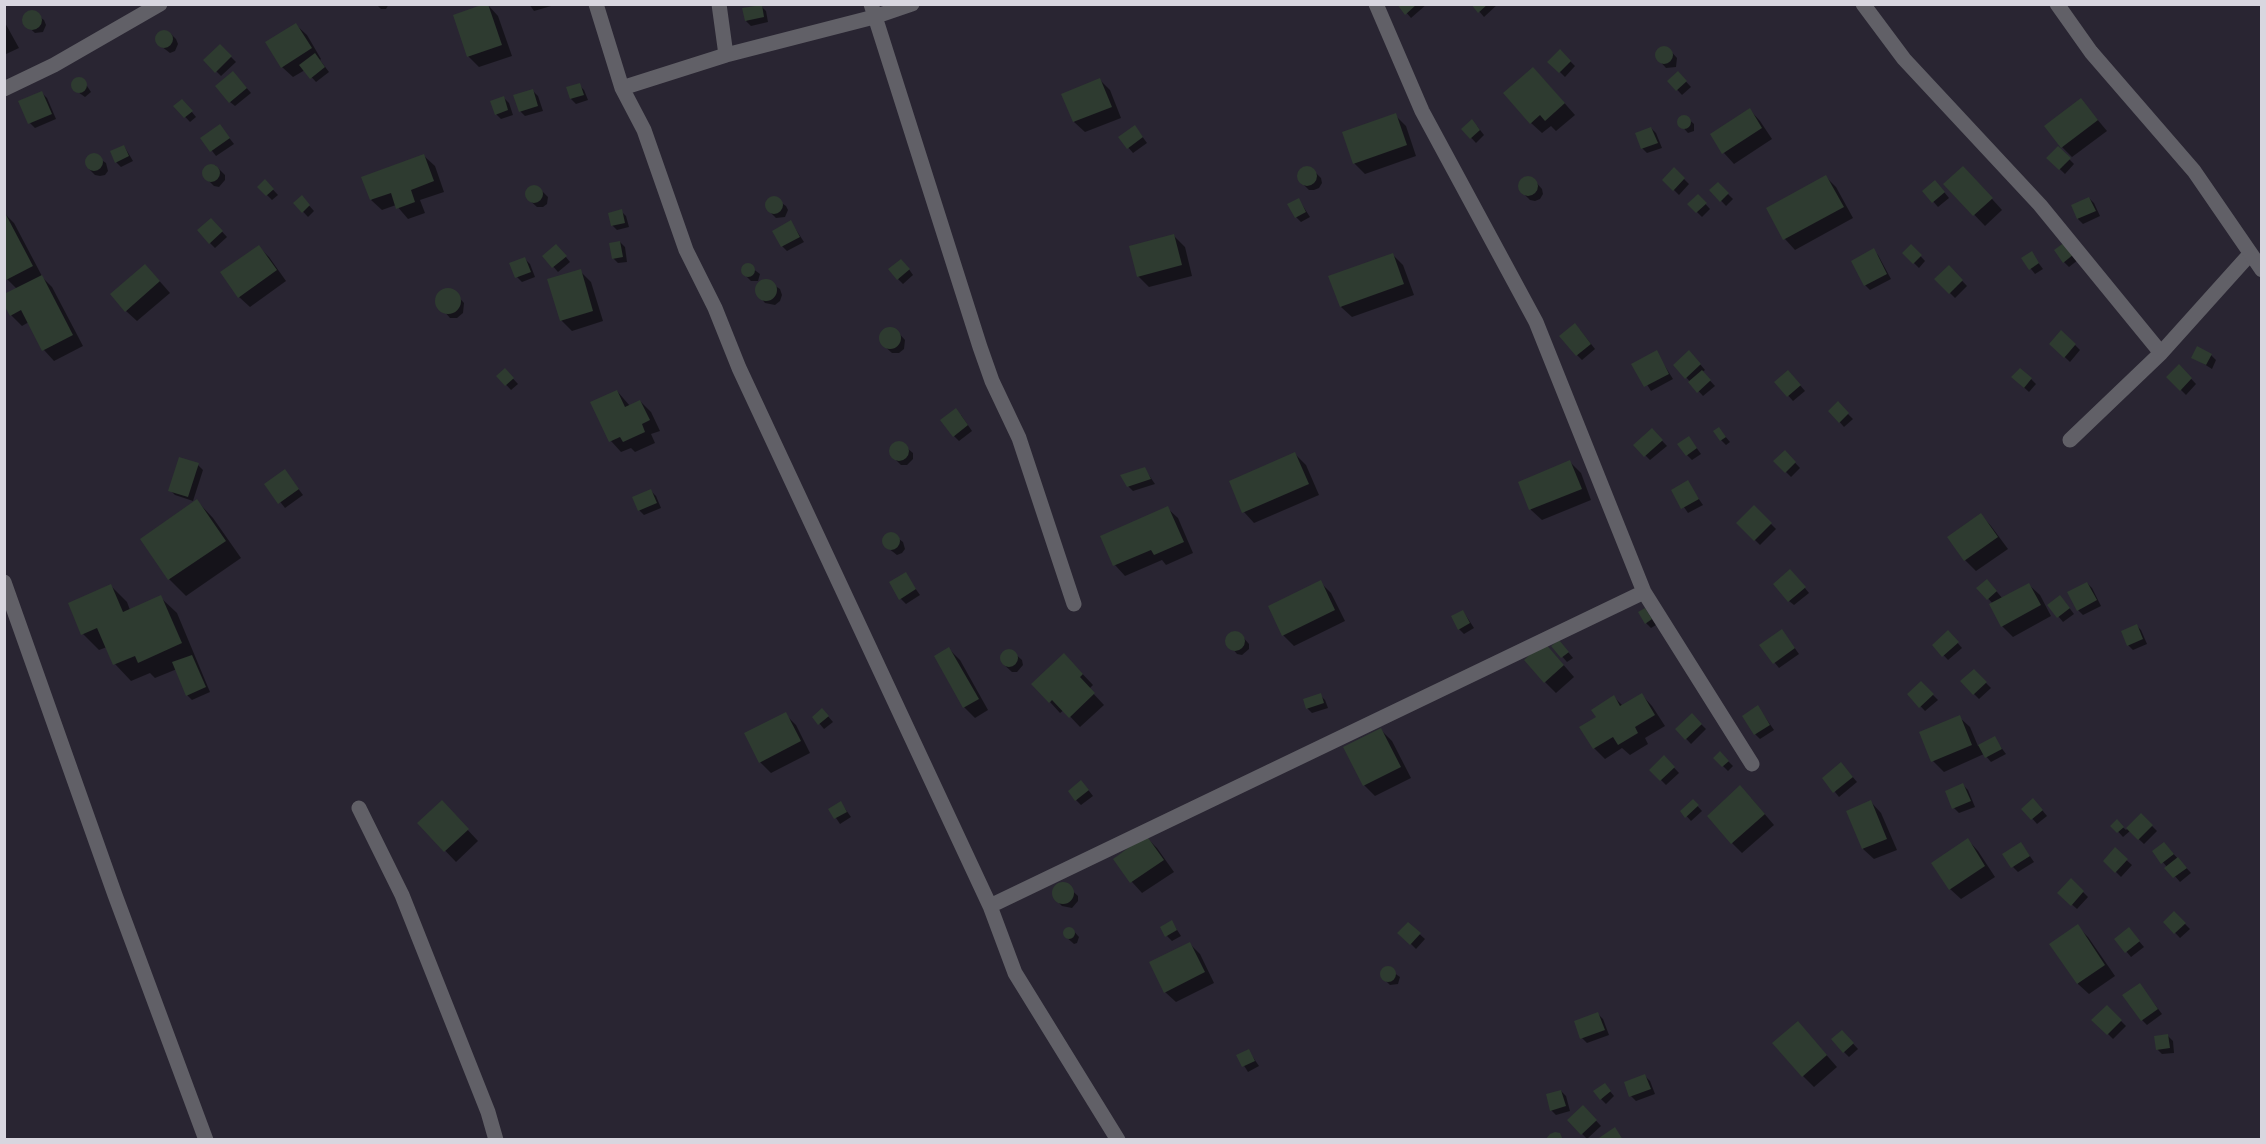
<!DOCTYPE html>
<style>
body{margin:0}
#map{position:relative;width:2266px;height:1144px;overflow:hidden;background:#292532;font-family:"PT Sans Narrow",sans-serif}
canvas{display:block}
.frame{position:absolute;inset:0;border:6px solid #d8d6df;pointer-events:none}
</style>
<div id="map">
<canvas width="2266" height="1144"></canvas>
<div class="frame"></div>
</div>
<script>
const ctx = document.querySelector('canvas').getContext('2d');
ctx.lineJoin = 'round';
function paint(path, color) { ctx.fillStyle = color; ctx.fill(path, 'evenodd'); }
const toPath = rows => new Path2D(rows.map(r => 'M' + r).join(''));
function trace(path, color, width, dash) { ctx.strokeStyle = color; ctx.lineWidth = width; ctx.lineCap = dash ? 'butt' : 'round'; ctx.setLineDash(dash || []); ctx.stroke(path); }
paint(toPath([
 [376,4,389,4,386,9,381,9],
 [529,4,558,4,534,11],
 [1399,4,1427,4,1411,18],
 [1473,4,1498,4,1484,17],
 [488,5,498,16,512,56,479,67,468,56],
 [761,6,766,11,768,22,751,26,746,21],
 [32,12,44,20,46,25,43,32,35,33,25,24,24,18,27,13],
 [4,21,19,48,4,55],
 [296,25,307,35,321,59,320,60,329,72,316,82,305,70,293,77,282,67],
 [161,31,171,34,176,39,178,44,175,51,170,53,157,43,156,38],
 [220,46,236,62,221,76,205,60],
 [1664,47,1668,48,1677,58,1676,67,1666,68,1657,58,1657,54],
 [1560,51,1575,66,1565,77,1550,62],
 [1678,73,1691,87,1682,95,1669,81],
 [238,78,251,93,235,106,230,102],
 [75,79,83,80,91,92,85,97,78,92,73,87],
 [1100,80,1110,90,1121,118,1085,132,1074,122],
 [1544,80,1575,115,1556,131,1551,126,1542,133,1531,123],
 [579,85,584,90,588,100,576,104,571,99],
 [533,91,538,96,543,111,525,116,520,111],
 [42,93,47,98,56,119,35,128,30,123,20,102],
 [504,98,509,103,513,115,501,119,496,114],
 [2081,100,2107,131,2072,157,2062,147],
 [175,106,187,106,196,117,190,122],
 [1750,110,1760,121,1772,139,1734,164,1724,153],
 [1395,115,1406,126,1416,156,1365,174,1354,163],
 [1686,117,1694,124,1694,131,1688,133,1678,122,1679,119],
 [220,126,234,144,216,156,202,138],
 [1477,126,1484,135,1476,143,1463,129],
 [1651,128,1656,133,1662,148,1647,153,1642,148],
 [1139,132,1147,143,1133,153,1120,138],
 [124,146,133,161,121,167,116,162],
 [2058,148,2074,164,2065,174,2048,158],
 [94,155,106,163,108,171,105,175,100,176,95,175,89,169,86,161,89,157],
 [424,156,435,166,444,192,420,200,425,213,408,219,396,205,382,210,371,200],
 [210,165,215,165,225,175,225,180,219,187,214,186,204,176,203,171],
 [1306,168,1311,168,1321,178,1322,183,1319,188,1314,190,1309,190,1299,180,1299,175,1301,170],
 [1674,169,1689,184,1679,195,1664,180],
 [1826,177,1836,187,1853,218,1795,250,1785,239,1768,208],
 [1527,178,1533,179,1542,189,1543,194,1540,199,1535,201,1530,200,1520,190,1520,184],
 [1974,179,2002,210,1985,226,1945,184],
 [265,181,278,195,272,200,259,187],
 [1718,184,1733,199,1726,206,1711,190],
 [531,186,537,186,548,197,547,204,543,207,537,207,527,198,526,193],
 [1940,187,1949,198,1938,207,1924,191],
 [1698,196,1710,209,1702,217,1689,204],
 [773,197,786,206,788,210,785,217,776,218,767,209,766,204,768,199],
 [2089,198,2094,203,2100,216,2083,224,2078,219,2073,205],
 [1299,200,1310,217,1301,222,1296,217],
 [306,202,314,211,308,217,295,203],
 [621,211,626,216,629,227,617,230,612,225],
 [4,213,14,223,43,278,52,287,83,346,54,361,44,350,29,322,22,326,11,315,17,289,7,279],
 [791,222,804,242,787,251,782,246],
 [216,225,227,237,215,248,210,243],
 [1174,236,1185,247,1192,276,1149,287,1138,276],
 [620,242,625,247,627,262,618,263,613,258],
 [2065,244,2078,260,2069,267,2064,262],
 [1911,246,1925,261,1919,268,1904,253],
 [259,247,269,257,286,281,250,307,239,297],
 [1873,250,1878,255,1891,279,1870,290,1865,285],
 [561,251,570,262,558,272,544,256],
 [2031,253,2043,269,2035,274,2023,259],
 [1392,254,1403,265,1414,295,1352,317,1341,307],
 [525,259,530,264,535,277,522,282,517,277],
 [748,265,760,274,758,281,751,281,746,276,743,269],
 [906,265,913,275,903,284,898,279],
 [1949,267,1967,286,1955,298,1936,279],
 [580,271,591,282,603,321,572,331,561,320],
 [156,277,170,293,137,321,126,311],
 [766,280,780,289,782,295,780,301,775,305,765,303,760,297,756,288,760,282],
 [443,291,454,292,464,303,463,313,457,318,450,318,437,303,438,296],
 [887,329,896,330,905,340,904,349,899,353,892,353,881,343,880,336],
 [1580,330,1595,349,1582,360,1577,355],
 [2062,332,2080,350,2070,362,2051,344],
 [1656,352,1673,379,1651,391,1634,364],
 [2211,355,2216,360,2212,369,2193,357],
 [1694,357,1705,370,1702,372,1715,386,1703,396,1675,365],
 [2179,366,2196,384,2186,395,2168,377],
 [505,370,518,384,511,390,498,376],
 [1793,377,1805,391,1793,401,1776,382],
 [2031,379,2036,384,2029,392,2018,382],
 [617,391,630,406,640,401,651,412,660,431,651,434,655,443,635,452,631,448,621,452,611,441,592,403],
 [1838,404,1853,419,1844,427,1830,411],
 [961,415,972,431,959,441,954,436],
 [1719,429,1730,442,1726,445,1721,440],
 [1652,430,1667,446,1650,460,1635,445],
 [894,443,901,443,913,453,913,459,907,465,901,465,891,455,890,449],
 [1693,443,1701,454,1692,460,1687,455],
 [1785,452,1800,468,1791,477,1775,461],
 [1295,454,1306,465,1319,495,1254,523,1244,512],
 [1570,462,1581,473,1591,500,1542,520,1531,510,1520,483],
 [198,465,203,470,193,501,175,495,170,490],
 [1144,468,1155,484,1133,491,1128,486],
 [285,471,303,495,285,508,266,484],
 [1687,482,1703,505,1688,513,1673,491],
 [651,491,656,496,661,508,644,515,639,510],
 [197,501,213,518,241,558,186,596,169,579,142,539],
 [1754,507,1776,529,1760,545,1738,523],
 [1167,508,1178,518,1193,553,1166,565,1162,560,1125,576,1115,565,1102,537],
 [1981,515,1991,526,2008,549,1976,571,1965,560,1949,538],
 [891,533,903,542,905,549,902,553,897,555,884,545,883,540,886,535],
 [905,574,920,595,906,604,901,599],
 [1795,576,1809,593,1794,605,1789,601],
 [1320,582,1331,593,1345,621,1294,646,1283,635],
 [2087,583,2092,588,2101,606,2083,615,2078,610],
 [2029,585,2040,595,2051,616,2013,637,2002,626,1993,604,1979,588,1992,586,2003,599],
 [111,586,127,602,130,610,160,597,177,613,210,692,192,700,187,695,177,669,155,678,150,673,131,681,115,664,107,647,99,650,83,634],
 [2065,602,2074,614,2063,622,2049,605],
 [1645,609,1656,625,1651,628,1646,623],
 [1463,611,1474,628,1464,634,1459,629],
 [2136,625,2141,630,2147,644,2133,650,2128,645],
 [1948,632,1962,648,1948,660,1934,645],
 [1240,634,1249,644,1249,649,1242,655,1237,654,1232,648,1228,644,1227,639,1229,635],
 [1786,636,1799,654,1779,668,1761,646],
 [1553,646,1564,647,1573,658,1567,662],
 [949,649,960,660,988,710,975,718,964,707],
 [1007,650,1012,651,1022,660,1023,665,1017,672,1012,672,1002,663,1001,658],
 [1555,655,1574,677,1556,693,1545,682],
 [1075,666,1093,685,1089,689,1104,705,1080,727,1064,710,1060,713,1050,702],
 [1974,671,1991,688,1979,699,1962,682],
 [1921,683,1938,700,1925,711,1909,694],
 [1320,695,1325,700,1328,708,1312,713,1307,708],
 [1642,695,1652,706,1665,726,1645,738,1648,744,1630,755,1622,748,1605,759,1594,748,1598,717,1614,697,1623,706],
 [1758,707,1774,730,1760,739,1755,734],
 [785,714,796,725,810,753,771,773,760,762],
 [827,715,833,722,824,729,814,717],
 [1692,715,1706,729,1691,744,1677,729],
 [1959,717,1970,727,1978,746,1994,738,2006,754,1991,762,1984,754,1944,772,1933,761],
 [1381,730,1392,741,1411,778,1375,796,1364,785],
 [1720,753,1733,766,1728,771,1715,758],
 [1664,757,1679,773,1666,785,1651,770],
 [1846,769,1857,782,1839,797,1835,792],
 [1963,785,1968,790,1975,807,1959,813,1954,808],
 [1086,787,1093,796,1081,805,1076,800],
 [1751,798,1774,825,1742,853,1732,843],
 [1693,801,1702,811,1691,821,1682,811],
 [1871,802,1881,813,1897,850,1874,859,1863,849],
 [841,803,851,817,840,824,830,809],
 [2038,805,2047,816,2037,824,2024,809],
 [452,813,478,841,456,862,419,823],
 [2141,815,2157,831,2144,844,2130,831,2123,837,2113,826,2117,822,2126,830],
 [1146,837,1157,848,1174,872,1142,893,1132,882,1115,859],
 [1968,840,1978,851,1995,877,1961,899,1950,889],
 [2025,849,2034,862,2018,872,2013,867],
 [2169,849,2191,873,2180,882,2154,852],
 [2115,850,2132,865,2121,877,2105,861],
 [2071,880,2088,897,2077,909,2059,893],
 [1060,884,1065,884,1078,896,1078,901,1072,908,1062,906,1057,901,1054,891],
 [2174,913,2190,929,2180,938,2165,922],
 [1172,922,1181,936,1172,941,1167,936],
 [1408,924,1425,939,1416,949,1400,933],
 [2077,926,2088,937,2115,976,2089,994,2078,984,2051,944],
 [1071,928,1079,937,1077,943,1074,944,1065,936,1067,929],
 [2133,934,2144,947,2131,957,2116,939],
 [1189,943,1200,954,1214,983,1176,1002,1165,992],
 [1387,968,1400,977,1398,984,1390,985,1385,980,1382,973],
 [2140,985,2162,1014,2147,1025,2142,1020],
 [2107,1007,2126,1026,2113,1039,2094,1020],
 [1598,1014,1603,1019,1609,1035,1587,1043,1582,1038],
 [1808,1034,1837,1067,1814,1087,1803,1076],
 [2168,1036,2173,1041,2174,1053,2162,1054,2157,1049],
 [1847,1037,1858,1049,1849,1057,1844,1052],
 [1248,1050,1259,1066,1248,1072,1238,1056],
 [1645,1076,1650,1081,1655,1094,1636,1101,1631,1096],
 [1609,1090,1614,1096,1606,1104,1601,1099],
 [1561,1091,1566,1096,1570,1111,1556,1115,1551,1110],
 [1588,1112,1601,1126,1587,1139,1569,1120]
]), '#0007');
paint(toPath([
 [484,4,488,4,502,45,467,57,453,15],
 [1397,4,1417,4,1405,15],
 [1471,4,1488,4,1478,13],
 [762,5,764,17,745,21,742,8],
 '22 20a10 10 0 1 1 20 0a10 10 0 1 1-20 0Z',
 [296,23,312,48,281,68,265,42],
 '155 39a9 9 0 1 1 18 0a9 9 0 1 1-18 0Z',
 [220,44,232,56,215,73,203,60],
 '1655 55a9 9 0 1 1 18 0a9 9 0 1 1-18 0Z',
 [1560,49,1571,61,1559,73,1547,62],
 [315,53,325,67,310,79,299,65],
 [1533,67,1565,103,1545,121,1540,115,1530,124,1503,93],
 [233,71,247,88,229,103,215,86],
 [1678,71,1687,81,1676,91,1667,81],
 '71 85a8 8 0 1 1 16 0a8 8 0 1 1-16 0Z',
 [1100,78,1112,107,1073,122,1061,94],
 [580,83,584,95,570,99,566,87],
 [533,89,538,106,519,112,513,95],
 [42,91,52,114,28,124,18,101],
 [504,96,508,110,495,115,490,101],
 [2081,98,2098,120,2061,148,2044,126],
 [182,99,193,111,184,118,173,106],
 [1750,108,1762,128,1722,154,1710,134],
 [1396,113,1407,145,1353,164,1342,132],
 '1677 122a7 7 0 1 1 14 0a7 7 0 1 1-14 0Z',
 [1472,119,1480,130,1470,139,1461,129],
 [220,124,230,138,210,152,200,138],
 [1135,125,1143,137,1127,149,1118,137],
 [1651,127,1658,143,1641,149,1635,133],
 [124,145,129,156,115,163,110,151],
 [2058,146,2071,158,2059,170,2046,158],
 '85 162a9 9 0 1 1 18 0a9 9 0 1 1-18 0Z',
 [424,154,434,181,411,190,415,202,396,209,391,193,370,200,361,177],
 '202 173a9 9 0 1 1 18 0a9 9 0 1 1-18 0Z',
 [1963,166,1993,198,1973,216,1943,184],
 '1297 176a10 10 0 1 1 20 0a10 10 0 1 1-20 0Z',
 [1674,167,1685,178,1673,191,1662,180],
 [1826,175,1844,207,1783,240,1766,208],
 '1518 186a10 10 0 1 1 20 0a10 10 0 1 1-20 0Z',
 [265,179,274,189,266,196,257,187],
 [1935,180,1945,192,1932,203,1922,191],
 [1718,182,1729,193,1720,202,1709,190],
 '525 194a9 9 0 1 1 18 0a9 9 0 1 1-18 0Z',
 [1698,194,1707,203,1696,213,1687,204],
 [302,195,310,205,302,213,293,203],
 '765 205a9 9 0 1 1 18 0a9 9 0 1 1-18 0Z',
 [2089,197,2096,211,2077,219,2071,205],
 [1299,198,1306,212,1295,218,1287,204],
 [622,209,625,223,611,226,608,213],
 [4,211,33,266,6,280,4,277],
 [211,218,223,231,209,244,197,230],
 [791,220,800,237,781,247,772,231],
 [1174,234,1182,265,1137,277,1129,246],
 [620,241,623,257,612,259,609,243],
 [2065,242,2074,254,2063,263,2054,250],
 [556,244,567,256,552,268,542,256],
 [1911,244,1922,255,1913,264,1902,253],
 [259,245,277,270,238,298,220,272],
 [1874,248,1887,274,1864,286,1851,261],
 [2032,251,2039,263,2029,270,2021,258],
 [1393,253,1404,284,1340,307,1328,276],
 [525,257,531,272,515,278,509,263],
 [901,259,910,269,897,280,888,269],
 '741 270a7 7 0 1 1 14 0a7 7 0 1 1-14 0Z',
 [145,264,160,281,125,312,110,294],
 [1949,265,1963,280,1949,294,1934,279],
 [581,269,593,311,560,321,547,279],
 [42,275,73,335,42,351,21,310,10,316,4,305,4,294],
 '755 290a11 11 0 1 1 22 0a11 11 0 1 1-22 0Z',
 '435 301a13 13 0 1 1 26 0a13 13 0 1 1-26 0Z',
 [1575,323,1591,344,1576,356,1559,336],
 '879 338a11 11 0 1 1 22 0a11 11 0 1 1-22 0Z',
 [2061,330,2076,344,2064,358,2049,344],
 [2197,346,2212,354,2206,365,2191,358],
 [1657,350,1669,374,1644,387,1631,364],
 [1689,350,1701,364,1685,379,1673,365],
 [2179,364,2192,378,2180,391,2166,377],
 [505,368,514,378,505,386,496,376],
 [2020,368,2032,378,2024,388,2011,377],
 [1702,370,1711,380,1697,393,1688,382],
 [1788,370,1801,385,1787,397,1774,382],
 [617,390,625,407,640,400,650,420,642,424,645,432,623,442,620,437,609,442,590,402],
 [1838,401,1849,413,1839,423,1828,411],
 [956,408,968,425,953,437,940,420],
 [1719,427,1726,437,1720,441,1713,431],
 [1652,428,1663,440,1644,457,1633,445],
 [1689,436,1697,448,1686,456,1677,444],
 '889 451a10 10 0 1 1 20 0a10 10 0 1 1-20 0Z',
 [1785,450,1796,462,1785,473,1773,461],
 [1295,452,1309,484,1242,513,1229,481],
 [179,457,199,463,188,497,168,491],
 [1570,460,1582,489,1529,510,1518,482],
 [1145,467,1151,479,1127,487,1120,475],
 [285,469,299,489,278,504,264,484],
 [1688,480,1699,499,1681,509,1671,490],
 [651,489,657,503,638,511,632,497],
 [197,499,226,541,168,580,140,539],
 [1754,505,1772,523,1754,541,1736,523],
 [1168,506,1184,542,1154,555,1151,550,1113,566,1100,536],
 [1981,513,1998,537,1964,561,1947,537],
 '882 541a9 9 0 1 1 18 0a9 9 0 1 1-18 0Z',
 [1790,569,1806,587,1788,602,1773,584],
 [906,572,916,589,899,600,889,582],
 [1987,579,1997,591,1987,600,1976,588],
 [1321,580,1335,610,1282,636,1268,606],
 [2087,582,2097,600,2077,611,2067,592],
 [2029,583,2041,605,2001,627,1989,604],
 [111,584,123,612,161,595,182,643,138,663,135,656,113,665,97,628,81,635,68,603],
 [2060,595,2070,608,2057,618,2047,605],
 [1645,608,1652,619,1645,624,1638,612],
 [1463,610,1470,623,1458,630,1451,616],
 [2137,624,2143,639,2127,646,2121,631],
 [1782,629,1795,648,1773,664,1759,645],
 [1948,630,1959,642,1942,657,1932,645],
 '1225 641a10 10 0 1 1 20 0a10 10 0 1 1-20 0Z',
 [1559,640,1569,652,1561,658,1551,646],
 [1544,642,1564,665,1544,683,1524,660],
 [949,647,979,699,963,708,934,656],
 '1000 658a9 9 0 1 1 18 0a9 9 0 1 1-18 0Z',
 [1064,653,1083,674,1080,677,1095,693,1069,718,1052,700,1049,703,1031,684],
 [192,655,206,687,186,696,172,662],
 [1974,669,1987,682,1973,695,1960,681],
 [1921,681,1934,694,1919,708,1907,694],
 [1321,693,1324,703,1306,709,1303,699],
 [1642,693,1655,715,1635,727,1638,733,1618,745,1613,737,1593,749,1579,727,1596,717,1591,710,1614,695,1620,706],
 [1758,705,1770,725,1754,735,1742,716],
 [822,708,829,716,818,725,812,717],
 [786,712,801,741,759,763,744,733],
 [1692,713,1702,724,1685,740,1675,729],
 [1960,715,1972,745,1931,762,1919,732],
 [1381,728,1401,767,1363,786,1343,747],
 [1995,736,2002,749,1985,758,1978,745],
 [1720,751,1729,761,1722,767,1713,758],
 [1664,755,1675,767,1660,781,1649,770],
 [1841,762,1853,777,1833,793,1822,778],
 [1081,780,1089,790,1075,801,1068,791],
 [1963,783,1971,801,1952,809,1945,791],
 [1740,785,1765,814,1731,844,1707,816],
 [2033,798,2043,810,2031,820,2021,809],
 [1693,799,1699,805,1685,818,1680,811],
 [442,800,469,829,444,852,417,823],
 [1871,800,1887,839,1862,849,1846,811],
 [841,801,847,812,834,819,828,809],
 [2141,813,2153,825,2138,840,2126,828],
 [2117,819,2124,827,2117,833,2110,826],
 [1146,835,1164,860,1130,883,1113,859],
 [1968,838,1985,866,1949,890,1931,863],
 [2021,842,2030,856,2011,868,2002,854],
 [2164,842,2174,854,2161,864,2152,851],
 [2115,847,2128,859,2115,873,2103,861],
 [2178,857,2187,868,2173,878,2164,868],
 [2071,878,2084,891,2071,906,2057,893],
 '1052 893a11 11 0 1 1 22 0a11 11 0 1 1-22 0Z',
 [2174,911,2186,923,2174,934,2163,922],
 [1172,920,1177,930,1165,937,1160,927],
 [1408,922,1421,933,1410,945,1397,933],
 [2078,924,2105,965,2077,984,2049,944],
 '1063 933a6 6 0 1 1 12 0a6 6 0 1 1-12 0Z',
 [2129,927,2140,941,2125,953,2114,939],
 [1190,942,1205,972,1164,993,1149,962],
 '1380 974a8 8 0 1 1 16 0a8 8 0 1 1-16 0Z',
 [2140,983,2158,1009,2141,1021,2122,995],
 [2107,1005,2122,1020,2107,1035,2091,1020],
 [1598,1012,1605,1030,1580,1039,1574,1021],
 [1798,1021,1827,1055,1802,1077,1772,1043],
 [1842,1030,1854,1043,1843,1053,1831,1039],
 [2168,1034,2170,1048,2156,1050,2154,1036],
 [1249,1049,1255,1061,1242,1067,1236,1055],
 [1645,1074,1651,1089,1629,1097,1624,1082],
 [1605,1083,1611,1091,1600,1100,1593,1091],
 [1561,1090,1566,1106,1550,1111,1546,1094],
 [1583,1105,1597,1120,1581,1135,1567,1120],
 [1615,1127,1623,1140,1596,1140],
 [1555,1132,1560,1133,1563,1140,1545,1140,1550,1134]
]), '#2e3b30');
trace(toPath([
 [596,4,622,88,644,130,686,250,715,308,739,368,990,906,1015,973,1118,1140],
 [719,4,726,55],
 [871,4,980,347,992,381,1019,438,1074,604],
 [1376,4,1422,111,1536,322,1644,592,1752,764],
 [1863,4,1904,59,2040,205,2161,353],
 [622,88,726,55,874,17,912,4],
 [4,89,54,65,160,4],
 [2070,440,2161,353,2250,254],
 [4,582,115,895,206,1140],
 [359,808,402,895,488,1112,496,1140],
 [990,906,1644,592]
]), '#616067', 15);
trace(toPath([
 [2057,4,2091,52,2194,171,2262,270]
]), '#616067', 15);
</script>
